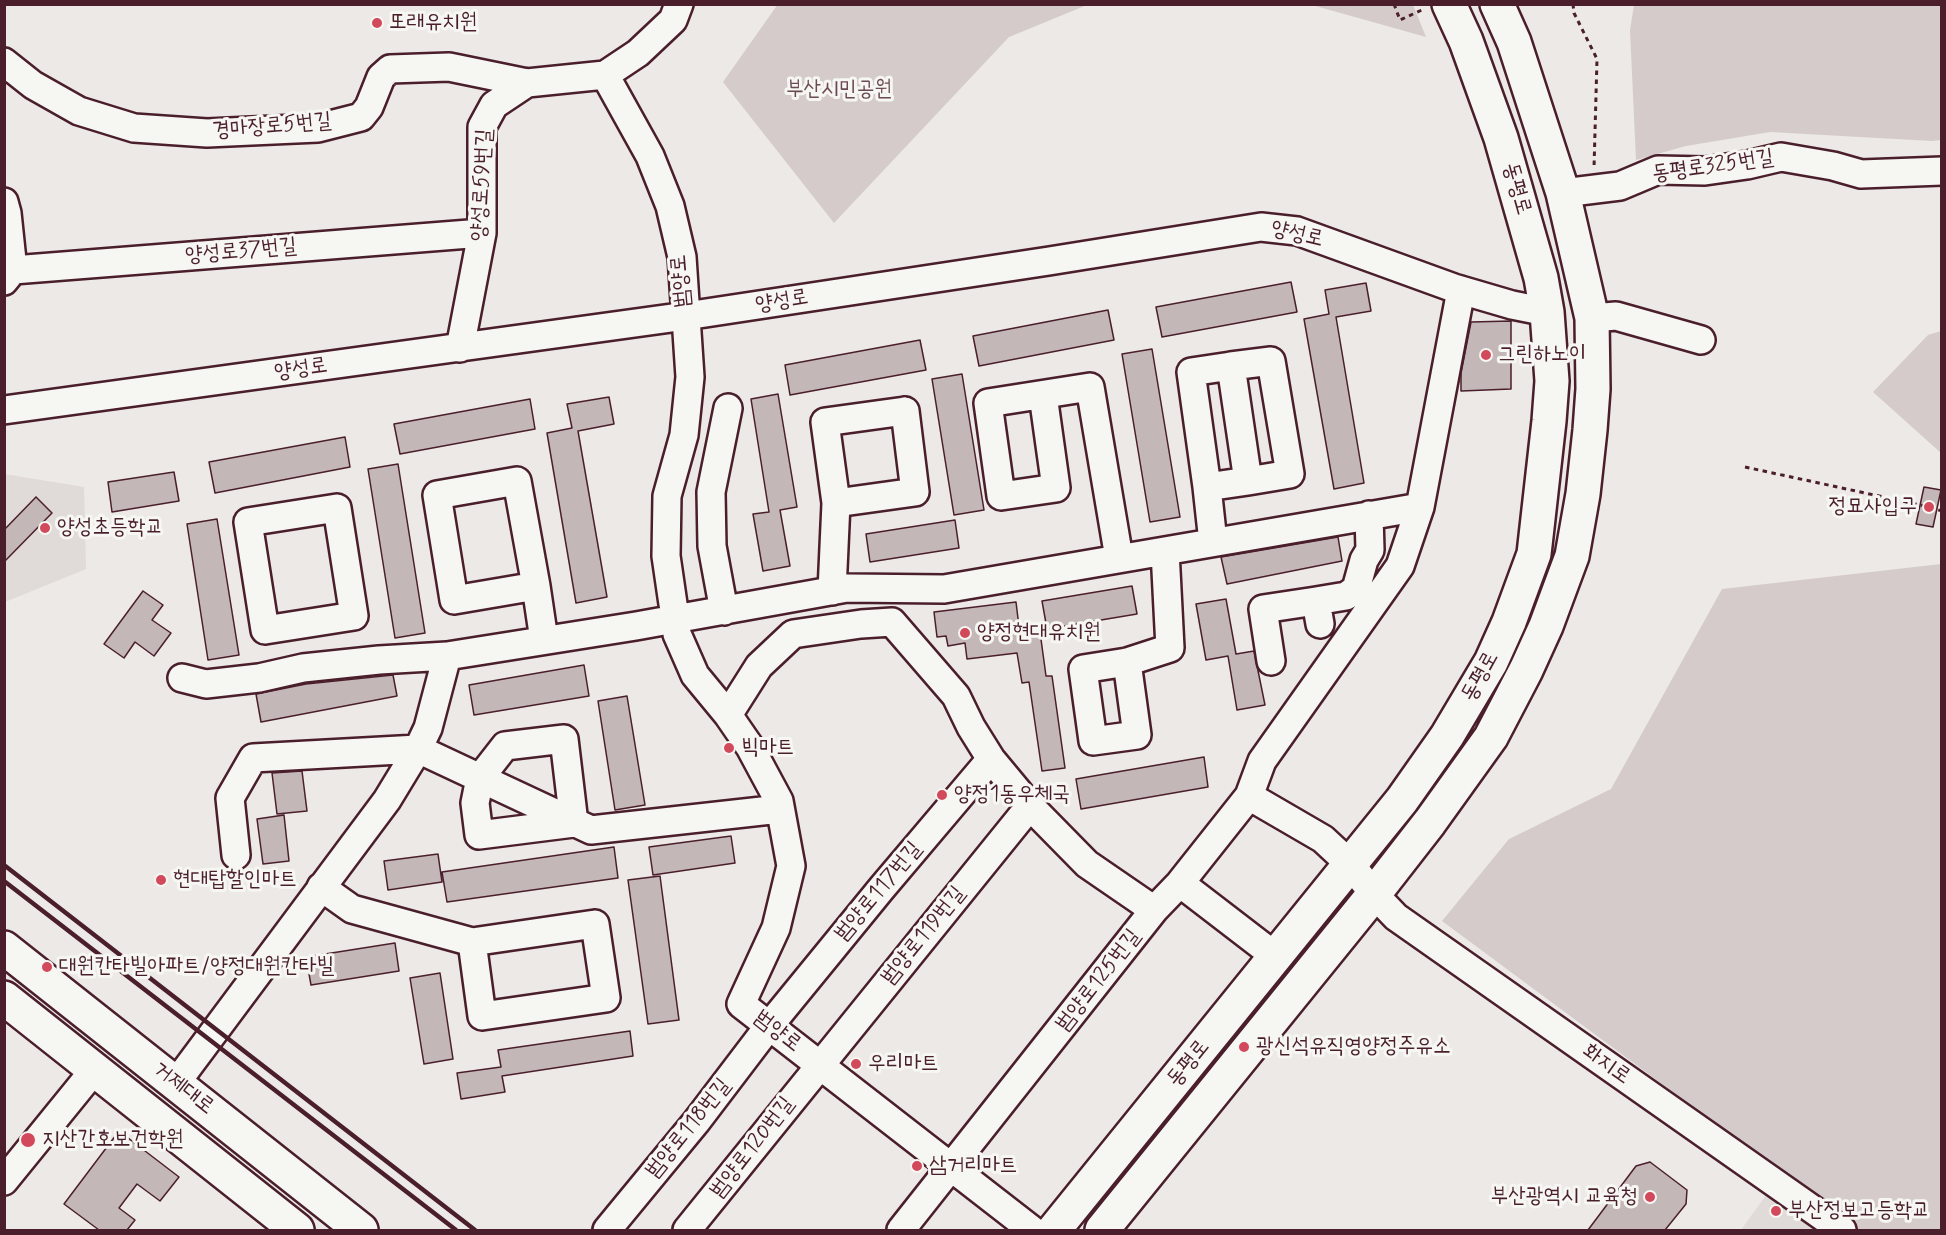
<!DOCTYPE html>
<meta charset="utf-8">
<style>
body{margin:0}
#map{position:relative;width:1946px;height:1235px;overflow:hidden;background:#ece9e6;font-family:Mynerve,sans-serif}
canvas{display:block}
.frame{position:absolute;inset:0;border:6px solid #4a1f2b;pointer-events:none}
</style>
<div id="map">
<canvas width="1946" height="1235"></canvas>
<div class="frame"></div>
</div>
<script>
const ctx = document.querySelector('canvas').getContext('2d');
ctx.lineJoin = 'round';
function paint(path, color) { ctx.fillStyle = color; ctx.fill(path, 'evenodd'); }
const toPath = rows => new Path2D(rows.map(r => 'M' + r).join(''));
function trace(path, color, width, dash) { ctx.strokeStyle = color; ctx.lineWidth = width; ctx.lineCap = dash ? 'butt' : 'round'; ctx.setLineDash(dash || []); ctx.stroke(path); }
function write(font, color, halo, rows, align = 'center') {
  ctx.font = font + ' Mynerve,"Poor Story",sans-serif'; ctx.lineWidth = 6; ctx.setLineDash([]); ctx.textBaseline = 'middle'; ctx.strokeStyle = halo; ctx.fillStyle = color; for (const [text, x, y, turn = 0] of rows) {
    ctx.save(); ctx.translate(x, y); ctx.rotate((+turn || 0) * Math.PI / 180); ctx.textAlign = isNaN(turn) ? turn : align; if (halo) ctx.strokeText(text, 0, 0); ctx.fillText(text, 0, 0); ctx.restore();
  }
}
paint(toPath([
 [4,474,84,487,86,569,5,602],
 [1769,1191,1825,1230,1741,1230]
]), '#e0dad8');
paint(toPath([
 [778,4,1087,4,1087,5,1009,37,834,223,723,82],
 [1312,5,1413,5,1426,37],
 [1634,5,1941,5,1941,140,1932,141,1770,132,1686,146,1636,160,1630,30],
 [1941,331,1942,331,1941,460,1941,453,1873,392,1928,335],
 [1941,564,1941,1230,1859,1230,1442,921,1509,839,1611,789,1722,589]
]), '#d4cbca');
const building = toPath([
 [1291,282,1297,312,1162,337,1156,307,1291,282],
 [1366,283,1371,311,1336,317,1364,483,1334,489,1304,319,1329,314,1325,290,1366,283],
 [1108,310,1114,340,979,366,973,336,1108,310],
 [1511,321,1511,389,1461,391,1461,373,1471,322,1511,321],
 [920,340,926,370,790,395,785,365,920,340],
 [1152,349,1180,517,1150,522,1122,354,1152,349],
 [962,374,984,510,954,515,932,379,962,374],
 [778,394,797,507,780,510,790,566,763,571,753,514,769,512,751,399,778,394],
 [609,397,614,424,578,431,607,597,576,603,547,433,572,428,567,404,609,397],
 [530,399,535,429,400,454,394,424,530,399],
 [345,437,350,467,215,493,209,462,345,437],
 [398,464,425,633,395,638,368,469,398,464],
 [174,472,179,501,112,512,108,482,174,472],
 [1924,487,1941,490,1933,527,1916,524,1924,487],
 [36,497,52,513,4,562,4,530,36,497],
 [217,519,239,655,208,660,187,524,217,519],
 [955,520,959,548,870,562,866,534,955,520],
 [1338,537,1342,561,1227,584,1221,557,1338,537],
 [1132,586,1137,614,1047,629,1042,601,1132,586],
 [143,591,163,605,152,620,171,633,154,656,135,642,124,658,104,644,143,591],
 [1226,599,1236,654,1254,651,1265,705,1237,710,1228,656,1206,660,1196,604,1226,599],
 [1016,602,1020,635,1040,632,1046,676,1052,676,1065,768,1042,771,1029,682,1022,683,1017,653,967,659,965,643,948,646,946,636,937,637,934,612,1016,602],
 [584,665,589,696,474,715,469,685,584,665],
 [393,675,397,696,261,722,256,694,306,684,393,675],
 [627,696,645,805,615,810,598,701,627,696],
 [1204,757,1208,787,1081,809,1076,779,1204,757],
 [302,771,307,811,277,814,272,773,302,771],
 [284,815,289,861,263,864,257,819,284,815],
 [731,836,735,863,653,875,649,847,731,836],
 [614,847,618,878,447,902,442,872,614,847],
 [438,854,442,882,388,890,384,861,438,854],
 [660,876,679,1020,648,1024,628,880,660,876],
 [395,943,399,971,311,985,306,957,395,943],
 [440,973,453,1059,424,1064,410,978,440,973],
 [630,1031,633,1056,502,1076,505,1092,461,1099,457,1073,501,1067,498,1050,630,1031],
 [119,1131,179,1177,160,1201,137,1184,119,1208,135,1220,127,1230,99,1230,64,1204,119,1131],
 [1650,1162,1687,1190,1686,1204,1665,1230,1588,1230,1636,1166,1650,1162]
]);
paint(building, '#c4b7b7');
trace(building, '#4a1f2b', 1.5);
const minor = toPath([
 [4,62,33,85,79,111,134,128,207,133,318,128,361,117,369,107,381,77,390,69,449,67,527,83],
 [1563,193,1620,186,1658,170,1705,171,1747,165,1781,157,1833,166,1861,174,1942,171],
 [4,202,7,213,13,270],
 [4,281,13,270,482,233],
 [1461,290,1420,507,1400,566,1262,761,1249,796,1323,839,1351,865,1374,894,1396,917,1842,1230],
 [1592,318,1616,316,1701,340],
 [460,348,482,233,482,127,494,105,527,83,605,75],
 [1231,366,1271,361,1290,474,1248,481,1207,487,1191,372,1231,366,1248,481],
 [1043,395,1056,488,1001,496,988,403,1090,387,1119,558],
 [4,410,686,316,1049,261,1261,227,1297,231,1454,288,1512,305,1547,312],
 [905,411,915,492,836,503,825,422,905,411],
 [1207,487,1213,542],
 [337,508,354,616,265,630,248,522,337,508],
 [536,586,454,600,437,495,517,481,536,586,544,640],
 [832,591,836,503],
 [673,604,666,556,667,496,684,435,690,377,682,257,670,206,650,156,605,75,638,53,673,20,679,4],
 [724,611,712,546,711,492,728,408],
 [1320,624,1316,601,1346,596,1356,589,1364,560,1370,550,1369,515],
 [677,634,695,675,728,715,750,747,779,801,791,866,776,928,741,1004,1032,1230],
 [1271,661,1263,609,1316,601],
 [1127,662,1137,735,1093,741,1083,669,1127,662,1170,648,1165,551],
 [182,678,206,684,259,678,303,668,379,660,447,656],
 [728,715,759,666,793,634,861,624,892,622,956,696,971,727,991,759,1030,806,1087,864,1154,910],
 [564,739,574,823,479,835,475,803,480,778,505,746,564,739],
 [236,855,230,798,253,758,418,749,591,830,780,809],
 [1180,883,1275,956],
 [321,887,352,909,472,942],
 [595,924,606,998,482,1016,472,942,595,924],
 [176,1083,387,800,418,749,428,728,447,656,636,626,847,588,944,589,1420,507],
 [4,1181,95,1069],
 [607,1230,696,1122,769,1026,881,889,991,759],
 [687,1230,1030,806],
 [901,1230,1154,910,1180,883,1249,796]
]);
const major = toPath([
 [4,948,361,1230],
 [4,998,297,1230],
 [1054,1230,1402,800,1447,736,1491,662,1509,622,1534,554,1549,421,1552,381,1547,312,1541,278,1501,138,1466,41,1449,4],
 [1102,1230,1374,894,1430,822,1491,737,1526,670,1546,626,1572,556,1583,494,1590,430,1593,389,1592,318,1563,193,1514,42,1497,4]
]);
trace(minor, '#4a1f2b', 32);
trace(major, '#4a1f2b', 38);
trace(toPath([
 [1394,4,1400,20,1424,9],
 [1573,4,1574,13,1597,59,1594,168],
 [1745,467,1925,506,1942,511]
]), '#4a1f2b', 3, [4.5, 4.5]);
trace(minor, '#f6f6f2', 27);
trace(major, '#f6f6f2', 33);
trace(toPath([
 [4,865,475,1230],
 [4,881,456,1230]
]), '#4a1f2b', 4.5);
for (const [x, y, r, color] of [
 [377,23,6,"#d1495b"],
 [1486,355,6,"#d1495b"],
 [1929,507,6,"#d1495b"],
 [45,528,6,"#d1495b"],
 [965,633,6,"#d1495b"],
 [729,748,6,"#d1495b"],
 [942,795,6,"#d1495b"],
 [161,880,6,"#d1495b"],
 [47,967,6,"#d1495b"],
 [1244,1047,6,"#d1495b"],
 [856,1064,6,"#d1495b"],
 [28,1140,8,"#d1495b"],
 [917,1166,6,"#d1495b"],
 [1650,1197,6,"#d1495b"],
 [1776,1211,6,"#d1495b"]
]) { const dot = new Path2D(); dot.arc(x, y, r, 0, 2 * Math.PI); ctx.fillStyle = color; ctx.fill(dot); trace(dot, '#f6f6f2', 2); }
write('22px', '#4a1f2b', '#f6f6f2', [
 ["또래유치원",389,23],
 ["그린하노이",1498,355],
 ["정묘사입구",1917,507,"right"],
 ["양성초등학교",57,528],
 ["양정현대유치원",977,633],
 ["빅마트",741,748],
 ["양정1동우체국",954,795],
 ["현대탑할인마트",173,880],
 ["대원칸타빌아파트/양정대원칸타빌",59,967],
 ["광신석유직영양정주유소",1256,1047],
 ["우리마트",868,1064],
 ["지산간호보건학원",42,1140],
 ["삼거리마트",929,1166],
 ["부산광역시 교육청",1638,1197,"right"],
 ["부산정보고등학교",1788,1211]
], 'left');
write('22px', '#6c4a53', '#f6f6f2', [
 ["부산시민공원",839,90]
]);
write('22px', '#4a1f2b', '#f6f6f2', [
 ["경마장로5번길",272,127,-5],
 ["동평로325번길",1713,167,-8],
 ["양성로59번길",483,185,-87],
 ["동평로",1516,189,74],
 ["양성로",1297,235,13],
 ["양성로37번길",241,252,-5],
 ["범양로",682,281,-95],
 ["양성로",782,302,-9],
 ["양성로",301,370,-8],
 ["동평로",1481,677,-61],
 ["범양로117번길",879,892,-50],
 ["범양로119번길",924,936,-51],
 ["범양로125번길",1099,981,-52],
 ["범양로",777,1032,38],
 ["동평로",1189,1064,-51],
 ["화지로",1606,1065,35],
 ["거제대로",183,1089,38],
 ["범양로118번길",689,1129,-51],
 ["범양로120번길",753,1148,-52]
]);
</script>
